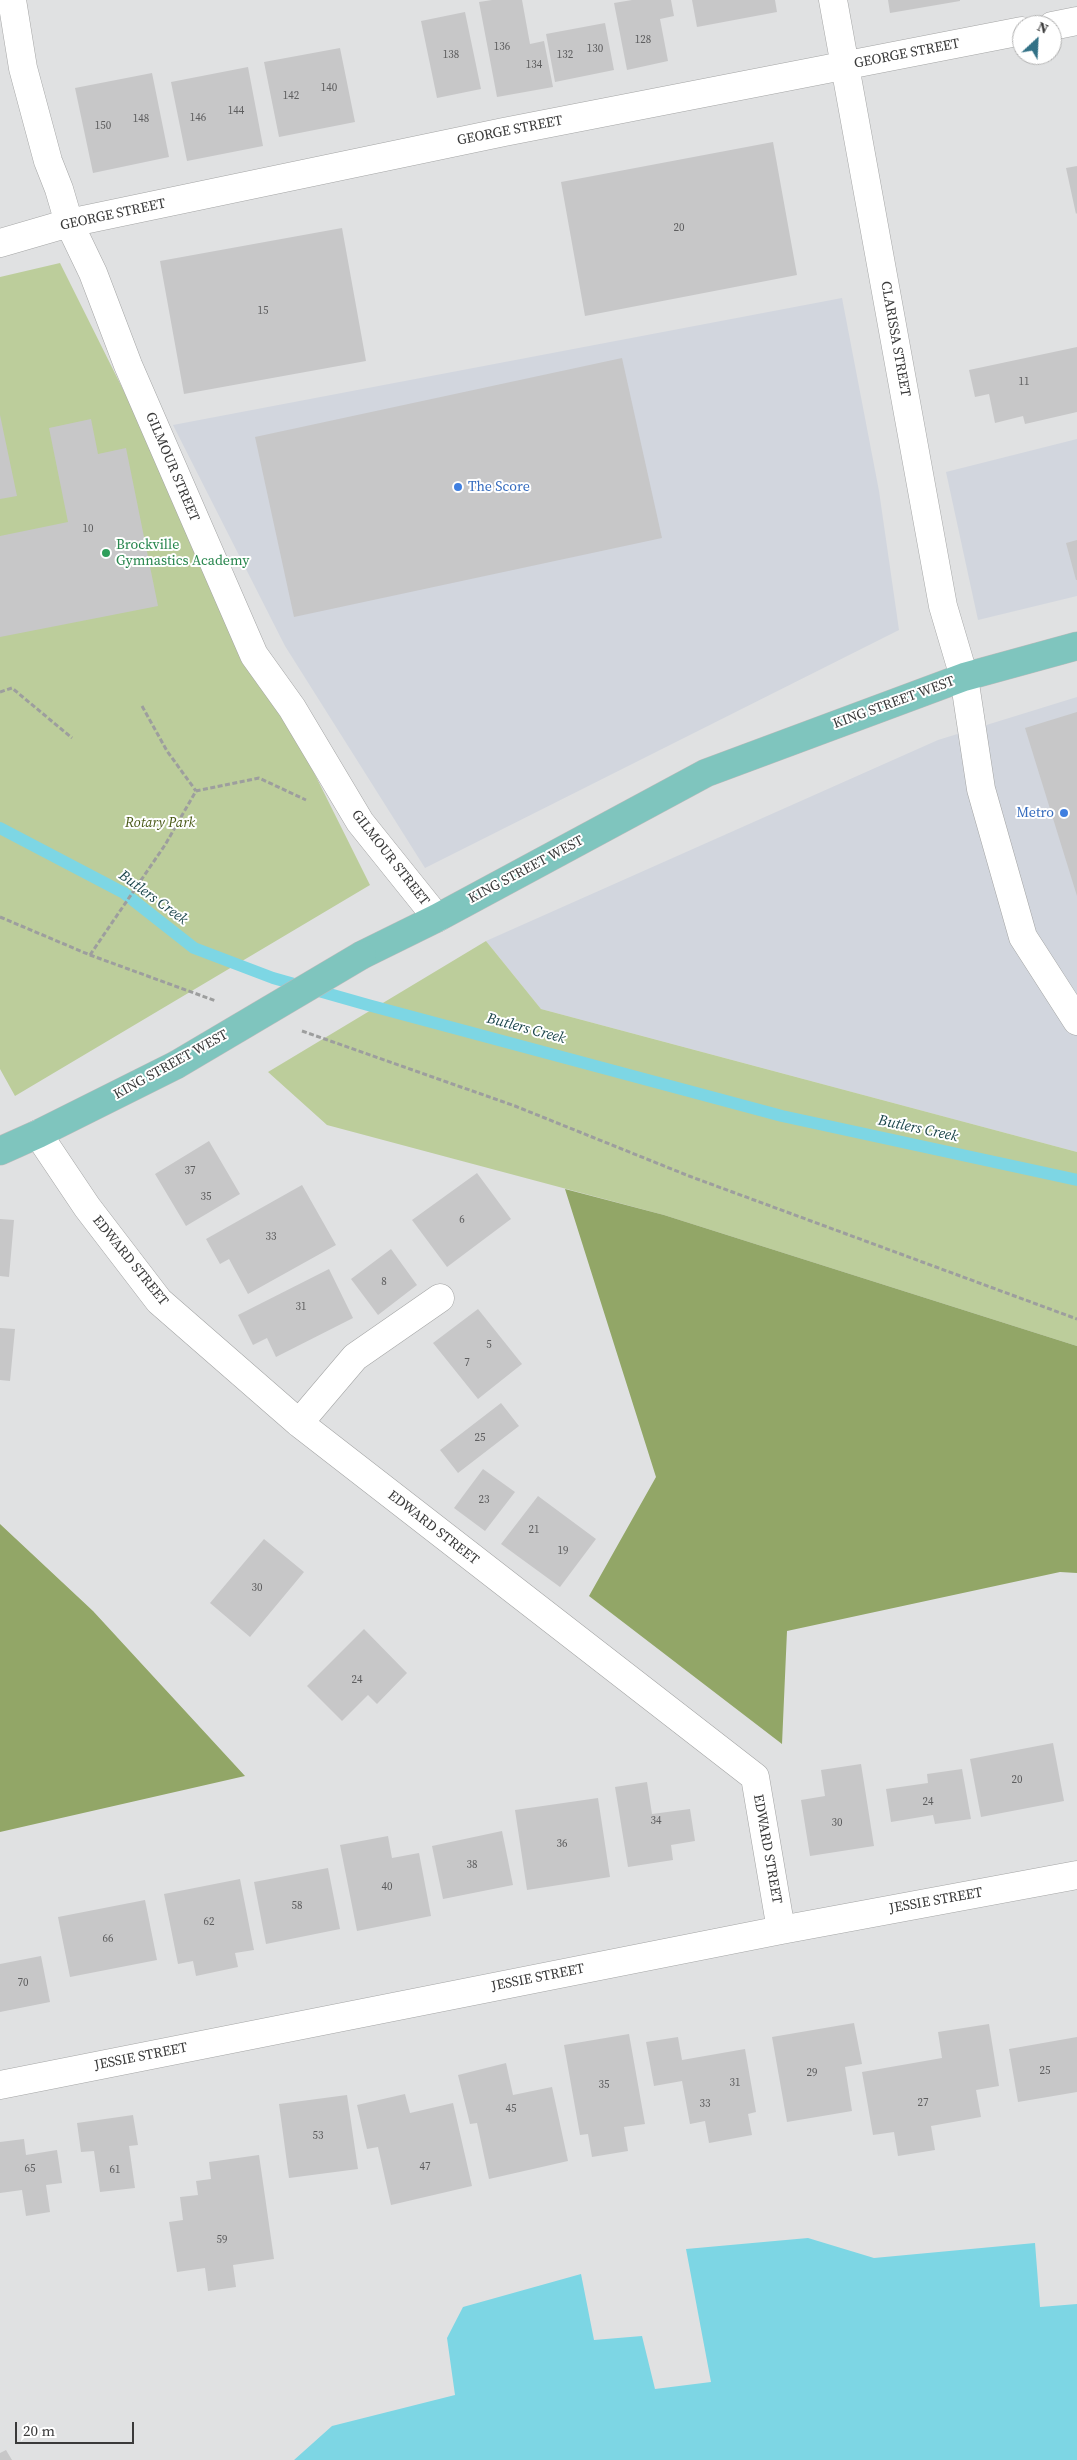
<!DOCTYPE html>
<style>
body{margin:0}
#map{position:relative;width:1077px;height:2460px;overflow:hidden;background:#e0e1e2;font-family:"Source Serif 4",serif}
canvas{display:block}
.north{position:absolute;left:1012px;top:15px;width:50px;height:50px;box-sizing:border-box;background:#fff;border:1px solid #b0b0b0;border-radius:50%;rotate:25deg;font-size:14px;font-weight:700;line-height:20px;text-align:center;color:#3a3a3a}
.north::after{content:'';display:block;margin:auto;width:18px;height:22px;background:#327186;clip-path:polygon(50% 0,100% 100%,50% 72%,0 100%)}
.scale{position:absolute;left:15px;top:2422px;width:119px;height:22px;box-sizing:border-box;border:2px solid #3a3a3a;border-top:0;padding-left:6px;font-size:15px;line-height:18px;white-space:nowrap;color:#3a3a3a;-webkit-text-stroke:4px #fff;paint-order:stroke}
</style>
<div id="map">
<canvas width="1077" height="2460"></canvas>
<div class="north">N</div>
<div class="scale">20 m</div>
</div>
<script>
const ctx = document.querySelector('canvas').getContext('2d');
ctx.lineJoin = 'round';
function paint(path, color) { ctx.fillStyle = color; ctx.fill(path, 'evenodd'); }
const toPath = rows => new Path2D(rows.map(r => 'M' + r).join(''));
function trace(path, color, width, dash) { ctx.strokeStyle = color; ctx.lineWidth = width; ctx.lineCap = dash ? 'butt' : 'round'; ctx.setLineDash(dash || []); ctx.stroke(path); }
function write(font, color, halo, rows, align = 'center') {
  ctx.font = font + ' "Source Serif 4",serif'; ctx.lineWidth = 4; ctx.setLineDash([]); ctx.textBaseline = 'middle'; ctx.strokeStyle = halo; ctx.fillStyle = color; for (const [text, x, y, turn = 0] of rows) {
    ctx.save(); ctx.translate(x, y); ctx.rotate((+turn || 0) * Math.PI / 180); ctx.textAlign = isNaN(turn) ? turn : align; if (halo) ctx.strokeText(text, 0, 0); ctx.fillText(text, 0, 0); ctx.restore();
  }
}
paint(toPath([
 [842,298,879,491,899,630,425,868,285,646,173,425],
 [1077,439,1077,596,978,620,946,472],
 [1077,697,1077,1152,541,1009,486,941,938,740]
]), '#d2d6de');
paint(toPath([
 [60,263,370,885,15,1096,0,1069,0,277],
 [486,941,541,1009,1077,1152,1077,1346,664,1215,327,1125,268,1072]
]), '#bccd9b');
paint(toPath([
 [565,1189,664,1215,1077,1346,1077,1573,1060,1572,787,1631,782,1744,589,1596,656,1477],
 [0,1524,93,1611,245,1776,0,1832]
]), '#92a667');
paint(toPath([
 [808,2238,874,2258,1035,2243,1040,2307,1077,2304,1077,2460,294,2460,332,2426,455,2395,447,2338,463,2307,581,2274,594,2340,642,2336,655,2389,711,2382,686,2249]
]), '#7dd6e4');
trace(toPath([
 [0,828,124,893,194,948,273,978,368,1005,782,1116,1077,1180]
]), '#7dd6e4', 12);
paint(toPath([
 [492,0,522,0,530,44,544,41,553,87,497,97,479,2],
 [632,0,671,0,674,16,660,19,668,61,627,70,614,3],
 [692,0,775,0,777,12,697,27],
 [888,0,960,0,960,1,890,13],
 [465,12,481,89,437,98,421,21],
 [605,23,614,70,555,82,546,34],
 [340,48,355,122,279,137,264,62],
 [248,67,263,146,187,161,171,82],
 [152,73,169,157,93,173,75,88],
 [773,142,797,275,585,316,561,182],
 [1077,166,1077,213,1076,214,1066,168],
 [342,228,366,361,184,394,160,261],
 [1077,347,1077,412,1025,424,1023,416,995,423,989,394,975,397,969,370],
 [622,358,662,538,294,617,255,437],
 [0,415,17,496,0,499],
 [91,419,98,454,126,448,158,606,0,637,0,536,68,522,49,428],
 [1077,540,1077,580,1076,580,1066,543],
 [1077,712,1077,896,1025,728],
 [209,1141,240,1194,186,1226,155,1174],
 [477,1173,511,1219,447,1267,412,1220],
 [302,1185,336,1245,248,1294,229,1259,220,1264,206,1239],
 [0,1219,14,1220,9,1277,0,1276],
 [391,1249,417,1285,378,1315,351,1279],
 [329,1269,353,1318,276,1357,267,1338,253,1345,238,1315],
 [478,1309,522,1364,478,1399,433,1343],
 [0,1328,15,1329,10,1381,0,1380],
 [501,1403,519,1426,458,1473,440,1450],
 [483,1469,515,1492,485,1531,454,1508],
 [538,1496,596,1539,560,1587,501,1544],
 [264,1539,304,1572,250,1637,210,1603],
 [364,1629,407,1673,377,1704,368,1695,342,1721,307,1686],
 [1053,1743,1064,1801,981,1817,970,1759],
 [861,1764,874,1846,810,1856,801,1800,825,1796,821,1770],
 [962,1769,971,1819,935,1824,933,1815,891,1822,886,1789,928,1783,927,1774],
 [647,1782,652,1814,690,1809,695,1841,671,1845,673,1860,628,1867,615,1787],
 [598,1798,610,1877,527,1890,515,1810],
 [502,1831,513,1885,443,1899,432,1846],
 [388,1836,392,1858,419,1853,431,1916,357,1931,340,1845],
 [328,1868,340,1929,266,1944,254,1882],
 [240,1879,254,1950,235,1953,238,1967,196,1976,193,1961,178,1964,164,1894],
 [145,1900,157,1960,70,1977,58,1917],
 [41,1956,50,2002,0,2012,0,1964],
 [854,2023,862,2064,845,2067,852,2111,787,2122,772,2037],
 [989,2024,999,2086,976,2090,981,2117,931,2126,935,2150,898,2156,894,2132,873,2135,862,2072,942,2058,938,2032],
 [629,2034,645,2124,624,2127,628,2151,592,2157,588,2134,580,2135,564,2045],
 [678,2037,682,2060,745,2049,756,2112,748,2114,752,2135,709,2143,705,2121,690,2124,682,2081,654,2086,646,2042],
 [1077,2037,1077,2092,1018,2102,1009,2049],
 [506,2063,513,2095,552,2087,568,2161,489,2179,477,2123,470,2124,458,2075],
 [405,2094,410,2113,453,2103,472,2186,391,2205,378,2147,367,2149,357,2105],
 [347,2095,358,2169,289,2178,279,2104],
 [133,2115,138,2145,129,2146,135,2188,100,2192,94,2151,81,2152,77,2123],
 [24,2139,26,2155,57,2150,62,2183,46,2185,50,2212,26,2216,22,2190,0,2193,0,2142],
 [259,2155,274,2259,233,2265,236,2287,208,2291,205,2268,177,2272,169,2222,183,2220,180,2197,198,2195,196,2181,211,2179,209,2162],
 [6,2450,12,2460,0,2460,0,2453]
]), '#c7c7c8');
const minor = toPath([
 [12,0,23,68,48,161,59,189,69,223,93,273,128,365,254,655,292,708,360,822,437,918],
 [833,0,943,606,964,677,981,789,1023,937,1077,1021],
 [1052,26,1077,21],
 [0,243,69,223,504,132,1022,31],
 [38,1134,87,1207,159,1301,299,1423,755,1777,781,1930],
 [299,1423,355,1357,440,1298],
 [0,2085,781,1930,1077,1875]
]);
const major = toPath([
 [362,955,437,918,706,773,964,677,1077,646],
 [0,1151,38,1134,176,1065]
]);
trace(minor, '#a4a5a5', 29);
trace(major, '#bcbcbc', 29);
trace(toPath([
 [0,692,12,688,72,738],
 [142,706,167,751,196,791],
 [0,917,90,955,216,1001],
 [90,955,165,845,196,791,259,778,306,800],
 [302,1031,515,1106,689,1176,1077,1319]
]), '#9d9e9e', 3, [5, 2.5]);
trace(minor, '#fff', 28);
trace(major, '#7fc5be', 28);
const majorBridge = toPath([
 [176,1065,362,955]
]);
trace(majorBridge, '#bcbcbc', 29, []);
trace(majorBridge, '#7fc5be', 28);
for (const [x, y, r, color] of [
 [458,487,5,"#3f7fe0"],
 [106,553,5,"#2e9e5b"],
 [1064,813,5,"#3f7fe0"]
]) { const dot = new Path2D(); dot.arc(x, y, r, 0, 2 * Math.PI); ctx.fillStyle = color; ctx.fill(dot); trace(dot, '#fff', 2); }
write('11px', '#5d5d5e', null, [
 ["128",643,40],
 ["136",502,47],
 ["130",595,49],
 ["138",451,55],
 ["132",565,55],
 ["134",534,65],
 ["140",329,88],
 ["142",291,96],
 ["144",236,111],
 ["146",198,118],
 ["148",141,119],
 ["150",103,126],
 ["20",679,228],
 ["15",263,311],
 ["11",1024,382],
 ["10",88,529],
 ["37",190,1171],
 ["35",206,1197],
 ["6",462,1220],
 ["33",271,1237],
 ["8",384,1282],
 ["31",301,1307],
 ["5",489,1345],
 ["7",467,1363],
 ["25",480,1438],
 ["23",484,1500],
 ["21",534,1530],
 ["19",563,1551],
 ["30",257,1588],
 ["24",357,1680],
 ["20",1017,1780],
 ["24",928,1802],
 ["34",656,1821],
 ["30",837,1823],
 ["36",562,1844],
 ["38",472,1865],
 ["40",387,1887],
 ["58",297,1906],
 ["62",209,1922],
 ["66",108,1939],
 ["70",23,1983],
 ["25",1045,2071],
 ["29",812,2073],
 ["31",735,2083],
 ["35",604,2085],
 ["27",923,2103],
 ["33",705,2104],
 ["45",511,2109],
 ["53",318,2136],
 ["47",425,2167],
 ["65",30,2169],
 ["61",115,2170],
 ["59",222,2240]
]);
write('14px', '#3a3a3a', '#fff', [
 ["GEORGE STREET",907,54,-11],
 ["GEORGE STREET",510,131,-11],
 ["GEORGE STREET",113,215,-12],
 ["CLARISSA STREET",895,339,80],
 ["GILMOUR STREET",172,467,67],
 ["KING STREET WEST",894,703,-20],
 ["GILMOUR STREET",390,858,52],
 ["KING STREET WEST",526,870,-28],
 ["KING STREET WEST",171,1065,-29],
 ["EDWARD STREET",130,1261,51],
 ["EDWARD STREET",433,1528,38],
 ["EDWARD STREET",767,1849,80],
 ["JESSIE STREET",936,1901,-10],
 ["JESSIE STREET",538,1978,-11],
 ["JESSIE STREET",141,2057,-11]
]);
write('14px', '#366cbe', '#fff', [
 ["The Score",468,487],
 ["Metro",1054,813,"right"]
], 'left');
write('14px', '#27864d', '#fff', [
 ["Brockville",116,545],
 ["Gymnastics Academy",116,561]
], 'left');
write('italic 14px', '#485915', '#fff', [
 ["Rotary Park",160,823]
]);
write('italic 15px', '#1c464c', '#fff', [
 ["Butlers Creek",153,898,36],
 ["Butlers Creek",526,1029,15],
 ["Butlers Creek",918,1129,12]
]);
</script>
